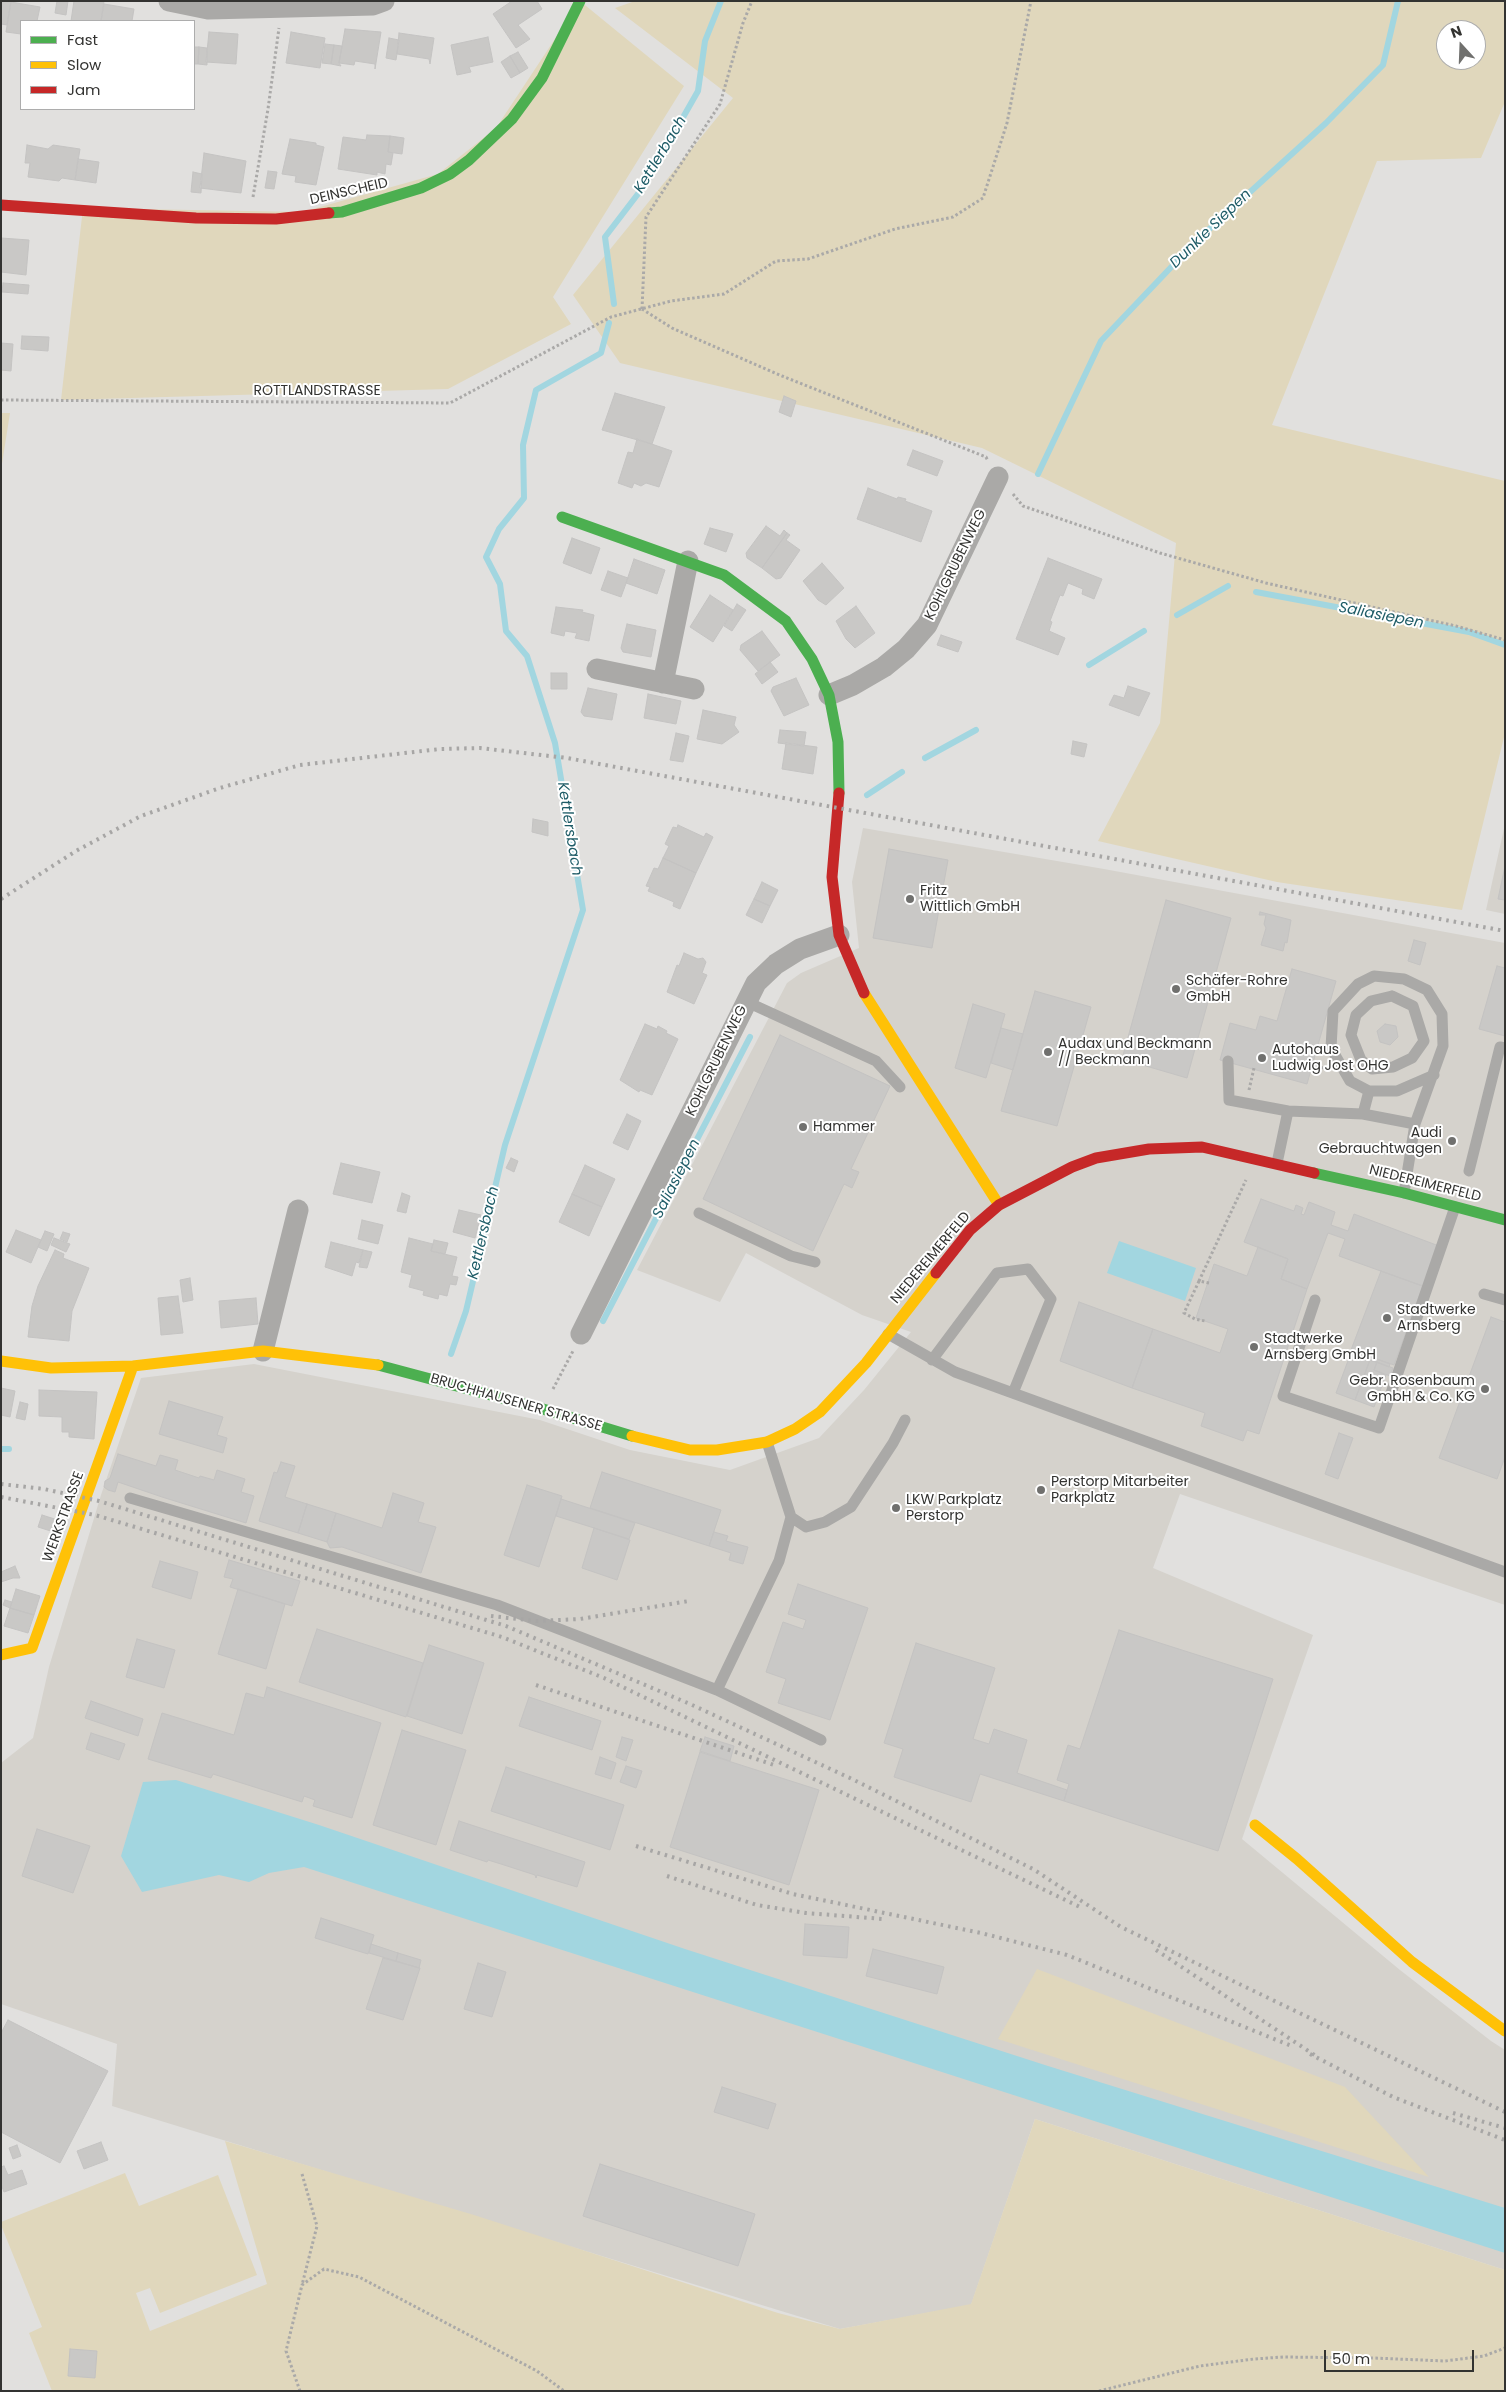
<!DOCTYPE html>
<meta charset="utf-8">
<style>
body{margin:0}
#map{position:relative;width:1506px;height:2392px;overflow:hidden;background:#e1e0de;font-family:Poppins,sans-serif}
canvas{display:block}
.frame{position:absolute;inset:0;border:2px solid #333331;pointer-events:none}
.legend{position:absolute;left:20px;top:20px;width:175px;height:90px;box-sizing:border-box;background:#fff;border:1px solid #adadad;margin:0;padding:6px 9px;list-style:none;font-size:15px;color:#333331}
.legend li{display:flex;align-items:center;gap:10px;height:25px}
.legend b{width:25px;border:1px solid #adadad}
.north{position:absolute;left:1436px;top:20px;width:50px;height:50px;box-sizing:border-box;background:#fff;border:1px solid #adadad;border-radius:50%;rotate:340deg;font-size:14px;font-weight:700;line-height:20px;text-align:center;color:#333331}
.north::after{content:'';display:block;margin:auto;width:18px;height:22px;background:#70706e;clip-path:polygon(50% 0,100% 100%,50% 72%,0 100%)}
.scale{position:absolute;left:1324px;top:2350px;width:150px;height:22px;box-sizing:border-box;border:2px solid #333331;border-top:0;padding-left:6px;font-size:15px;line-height:18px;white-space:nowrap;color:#333331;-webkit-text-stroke:4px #fff;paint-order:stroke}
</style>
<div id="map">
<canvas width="1506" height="2392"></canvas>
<div class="frame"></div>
<ul class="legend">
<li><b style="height:6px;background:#4caf50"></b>Fast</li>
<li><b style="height:6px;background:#ffc107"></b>Slow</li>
<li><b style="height:6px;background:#c62828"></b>Jam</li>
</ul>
<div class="north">N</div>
<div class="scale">50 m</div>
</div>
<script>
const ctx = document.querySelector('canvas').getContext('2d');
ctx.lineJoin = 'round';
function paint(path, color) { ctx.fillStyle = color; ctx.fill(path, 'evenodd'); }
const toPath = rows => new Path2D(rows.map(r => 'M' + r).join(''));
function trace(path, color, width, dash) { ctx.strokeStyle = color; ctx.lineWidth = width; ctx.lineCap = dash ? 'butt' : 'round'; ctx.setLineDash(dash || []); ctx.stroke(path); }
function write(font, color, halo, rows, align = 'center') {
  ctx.font = font + ' Poppins,sans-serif'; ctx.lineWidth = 4; ctx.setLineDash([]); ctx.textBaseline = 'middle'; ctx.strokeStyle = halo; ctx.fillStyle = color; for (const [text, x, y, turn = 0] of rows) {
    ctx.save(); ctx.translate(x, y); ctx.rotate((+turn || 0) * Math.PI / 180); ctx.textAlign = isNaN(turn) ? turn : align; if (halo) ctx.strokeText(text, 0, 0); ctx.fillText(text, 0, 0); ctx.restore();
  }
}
paint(toPath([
 [1505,824,1505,914,1486,910],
 [863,828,1104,869,1505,943,1505,1605,1180,1494,1153,1568,1313,1635,1242,1839,1400,1970,1491,2041,1505,2050,1505,2270,1035,2119,971,2305,840,2329,112,2106,117,2044,1,2004,1,1763,33,1738,49,1667,101,1495,141,1378,254,1364,540,1420,630,1450,730,1470,819,1438,864,1390,911,1332,862,1315,746,1253,720,1302,637,1270,787,983,801,973,859,948,852,882]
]), '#d5d2cc');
paint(toPath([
 [580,1,684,86,553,297,571,324,448,389,61,400,83,208,302,212,438,174,496,128],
 [635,1,1505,1,1504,104,1481,158,1377,161,1272,425,1505,481,1505,733,1462,910,1277,882,1098,841,1160,723,1176,543,982,448,620,363,573,295,733,98,615,8],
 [1446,30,1476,30,1476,60,1446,60],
 [1,413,10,413,1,470],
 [1037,1969,1345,2087,1429,2177,998,2039],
 [1035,2119,1505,2270,1505,2391,52,2391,29,2333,42,2327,1,2225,1,2222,125,2173,139,2206,218,2175,257,2275,160,2313,150,2288,136,2293,150,2331,267,2284,225,2141,474,2215,778,2313,840,2329,971,2304]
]), '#e0d7bc');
paint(toPath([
 [1119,1241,1196,1268,1185,1301,1107,1273],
 [176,1780,319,1825,685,1949,1048,2066,1505,2208,1505,2253,304,1867,269,1873,249,1882,219,1875,142,1892,121,1856,137,1802,143,1782]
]), '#a2d6e0');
trace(toPath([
 [614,304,605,237,644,186,698,91,705,41,721,1],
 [1038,474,1101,341,1195,242,1326,123,1383,65,1398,1],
 [1256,592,1469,632,1505,645],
 [1177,615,1228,586],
 [1089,665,1144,631],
 [925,758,976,730],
 [867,795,902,772],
 [603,1321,750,1037],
 [451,1354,466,1311,505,1145,583,910,555,743,527,656,506,631,500,584,486,557,499,529,524,498,523,445,536,390,601,353,609,323],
 [1,1449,9,1449]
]), '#a2d6e0', 6);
const building = toPath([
 [1,1,11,1,7,25,1,24,1,1],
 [57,1,68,1,66,15,55,13,57,1],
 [74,1,104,1,101,21,71,21,74,1],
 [512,1,537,1,542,9,518,25,530,39,516,48,493,14,512,1],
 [11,2,40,7,37,21,21,21,21,34,6,32,11,2],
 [104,4,134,9,132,21,101,21,104,4],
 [345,29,381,32,375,69,375,64,355,61,354,65,339,63,345,29],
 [209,32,238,34,236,64,206,62,209,32],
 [291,32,325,38,320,68,286,63,291,32],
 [399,33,434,38,430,64,429,59,397,54,399,33],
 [488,37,493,62,469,67,471,72,457,75,451,45,488,37],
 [389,38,399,40,396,60,386,58,389,38],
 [325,44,334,45,331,64,322,63,325,44],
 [334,45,342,46,339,63,341,66,331,64,334,45],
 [194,47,199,47,198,64,194,64,194,47],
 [199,47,207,48,207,65,198,64,199,47],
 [518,52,528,68,520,73,510,56,518,52],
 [510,56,520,73,511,78,501,62,510,56],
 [367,135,390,136,388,152,393,153,391,165,386,164,385,174,377,172,377,175,338,169,343,137,366,140,367,135],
 [390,136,404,138,402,154,388,152,390,136],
 [290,139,316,143,316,145,324,147,316,185,295,182,296,176,282,174,290,139],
 [27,145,48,149,53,145,80,149,75,180,62,178,59,181,28,177,30,163,25,163,27,145],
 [204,153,246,161,241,193,200,188,204,153],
 [78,159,99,162,96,183,75,180,78,159],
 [268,171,277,172,274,189,265,188,268,171],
 [193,172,202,174,201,193,191,192,193,172],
 [1,238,29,240,26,275,1,272,1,238],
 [3,283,29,285,28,294,2,292,3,283],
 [22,336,49,337,48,351,21,349,22,336],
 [1,343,13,344,11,371,1,370,1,343],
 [615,393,665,407,652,444,602,430,615,393],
 [784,396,796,401,791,417,779,412,784,396],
 [637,439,672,451,659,487,646,483,641,486,634,483,632,488,618,483,628,452,633,453,637,439],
 [913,450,943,461,937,476,907,465,913,450],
 [868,488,897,499,898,497,906,499,905,501,932,511,921,542,857,519,868,488],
 [766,526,780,536,784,530,787,533,762,568,747,558,746,553,766,526],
 [710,528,733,534,726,552,704,544,710,528],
 [787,533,790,535,786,540,800,550,781,578,776,579,762,568,787,533],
 [572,538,600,548,591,574,563,563,572,538],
 [1048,558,1102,579,1094,599,1082,594,1083,589,1068,583,1063,596,1060,595,1050,621,1052,622,1049,631,1065,638,1058,655,1016,639,1048,558],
 [634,559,665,570,657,594,626,583,634,559],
 [822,563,844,588,826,605,818,600,803,581,822,563],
 [608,571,628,578,621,597,601,590,608,571],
 [710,595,733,610,713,642,690,627,710,595],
 [737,604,746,610,732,631,724,626,737,604],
 [856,606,875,633,855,648,846,639,836,621,856,606],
 [556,607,583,610,582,612,594,615,589,641,575,638,577,633,565,631,564,636,551,633,556,607],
 [627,624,656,630,651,657,623,652,621,648,627,624],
 [762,631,780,655,758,671,740,650,741,645,762,631],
 [941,635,962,642,958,652,937,645,941,635],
 [770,662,778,672,762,684,755,674,770,662],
 [551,673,567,673,567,689,551,689,551,673],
 [796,678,809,705,784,716,771,691,773,687,796,678],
 [1128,686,1150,693,1139,716,1109,705,1114,695,1124,698,1128,686],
 [588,688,617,694,612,720,584,716,581,712,588,688],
 [648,694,681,701,676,724,644,718,648,694],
 [703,710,736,717,734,725,739,732,722,744,697,739,703,710],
 [780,730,806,732,804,746,778,743,780,730],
 [676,733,689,736,683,762,670,760,676,733],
 [1073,741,1087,744,1084,757,1071,754,1073,741],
 [786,743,817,747,813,774,782,769,786,743],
 [533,819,548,822,548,836,532,832,533,819],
 [678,825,704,837,706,833,713,837,696,873,663,858,669,846,665,844,673,827,677,828,678,825],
 [889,849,948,860,932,948,873,938,889,849],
 [663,858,696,873,680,909,673,906,674,902,648,891,650,887,646,886,654,868,658,869,663,858],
 [1505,866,1505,900,1498,899,1505,866],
 [762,882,778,890,770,906,754,899,762,882],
 [754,899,770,906,762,923,746,915,754,899],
 [1166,900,1231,918,1187,1078,1122,1059,1166,900],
 [1260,912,1291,920,1287,943,1285,942,1283,951,1261,945,1266,928,1264,924,1266,915,1259,915,1260,912],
 [1414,940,1426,943,1420,965,1408,961,1414,940],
 [684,953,698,959,703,958,706,962,702,973,707,975,694,1004,667,992,677,965,679,966,684,953],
 [1497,966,1505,968,1505,1036,1479,1029,1497,966],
 [1292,969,1336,981,1307,1084,1220,1060,1230,1023,1256,1030,1260,1016,1277,1021,1292,969],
 [1035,991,1091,1007,1057,1126,1001,1111,1035,991],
 [973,1004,1005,1014,986,1078,955,1068,973,1004],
 [645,1024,657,1029,658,1026,667,1031,666,1033,678,1039,652,1095,640,1090,639,1092,620,1080,645,1024],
 [1385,1024,1396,1026,1398,1037,1390,1045,1380,1042,1377,1031,1385,1024],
 [1001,1028,1023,1034,1013,1070,991,1063,1001,1028],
 [780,1035,890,1086,851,1169,859,1172,852,1188,844,1184,813,1251,703,1199,780,1035],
 [627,1114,641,1121,628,1150,613,1143,627,1114],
 [511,1158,518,1161,514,1172,506,1168,511,1158],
 [341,1163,380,1172,372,1203,333,1194,341,1163],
 [585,1165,615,1179,602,1207,572,1194,585,1165],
 [402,1193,410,1196,406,1213,397,1211,402,1193],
 [572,1194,602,1207,589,1236,559,1222,572,1194],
 [1261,1199,1294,1211,1296,1205,1303,1208,1301,1214,1304,1215,1309,1202,1335,1212,1331,1225,1348,1231,1354,1214,1439,1246,1425,1287,1339,1256,1345,1239,1328,1233,1307,1289,1281,1279,1288,1259,1244,1242,1261,1199],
 [459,1210,481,1215,475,1238,453,1232,459,1210],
 [362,1220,383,1225,378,1244,358,1239,362,1220],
 [16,1230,41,1240,31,1263,6,1252,16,1230],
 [45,1231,54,1234,47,1251,38,1247,45,1231],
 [63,1232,70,1234,67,1242,60,1239,63,1232],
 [54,1238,70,1244,66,1252,51,1245,54,1238],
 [409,1238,433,1244,431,1251,457,1257,452,1276,458,1277,456,1285,450,1284,447,1296,439,1294,438,1299,423,1295,424,1291,409,1287,412,1275,401,1272,409,1238],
 [434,1240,448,1243,445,1254,431,1251,434,1240],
 [331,1242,363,1250,359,1263,356,1262,352,1276,325,1267,331,1242],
 [1258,1247,1288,1259,1281,1279,1307,1289,1259,1434,1247,1430,1243,1441,1201,1426,1205,1413,1132,1388,1153,1329,1220,1353,1228,1329,1196,1318,1214,1264,1247,1276,1258,1247],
 [55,1250,64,1254,63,1258,89,1268,72,1311,69,1341,28,1337,32,1306,38,1286,55,1250],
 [363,1250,372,1252,367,1268,359,1267,363,1250],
 [1381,1271,1423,1286,1394,1365,1351,1350,1381,1271],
 [190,1278,193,1300,183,1302,180,1280,190,1278],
 [178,1296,183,1333,161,1335,158,1298,178,1296],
 [256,1298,258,1324,221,1328,219,1301,256,1298],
 [1079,1302,1153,1329,1132,1388,1060,1361,1079,1302],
 [1491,1317,1505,1322,1505,1457,1497,1479,1439,1458,1491,1317],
 [1352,1350,1371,1357,1355,1400,1336,1393,1352,1350],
 [1371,1357,1390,1364,1389,1367,1370,1360,1371,1357],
 [1370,1360,1377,1362,1374,1370,1386,1375,1374,1407,1355,1400,1370,1360],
 [1377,1362,1393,1368,1390,1376,1374,1370,1377,1362],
 [1,1388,15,1391,10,1417,1,1415,1,1388],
 [39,1390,97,1392,94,1439,69,1437,69,1432,62,1432,62,1417,39,1416,39,1390],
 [169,1401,223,1417,217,1435,227,1438,223,1453,159,1434,169,1401],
 [20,1402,28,1404,25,1420,16,1418,20,1402],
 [1339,1433,1353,1438,1338,1479,1325,1474,1339,1433],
 [118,1454,156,1466,160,1455,178,1460,175,1470,199,1478,200,1476,214,1480,217,1470,245,1479,241,1492,254,1496,246,1523,162,1497,118,1482,115,1492,108,1490,104,1487,105,1481,110,1478,118,1454],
 [281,1462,295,1466,285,1497,307,1504,298,1533,259,1521,274,1472,277,1473,281,1462],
 [602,1472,721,1510,709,1546,590,1508,602,1472],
 [527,1485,562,1496,539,1567,504,1555,527,1485],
 [393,1493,424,1503,418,1522,436,1527,421,1573,342,1547,330,1548,327,1542,336,1513,382,1528,393,1493],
 [561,1499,635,1523,629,1539,556,1516,561,1499],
 [307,1504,336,1513,327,1542,298,1533,307,1504],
 [42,1515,61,1521,57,1533,38,1527,42,1515],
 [594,1528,630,1540,617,1580,582,1568,594,1528],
 [714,1532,728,1536,726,1541,748,1547,743,1564,729,1560,731,1553,709,1546,714,1532],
 [229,1560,300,1581,292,1606,230,1587,233,1579,224,1577,229,1560],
 [160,1561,198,1572,191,1599,152,1587,160,1561],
 [15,1566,20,1578,13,1578,1,1582,1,1572,15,1566],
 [798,1584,868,1608,830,1720,778,1703,786,1679,766,1672,783,1622,803,1629,806,1620,788,1614,798,1584],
 [16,1589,40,1596,34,1615,10,1608,16,1589],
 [238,1589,285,1604,266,1669,218,1654,238,1589],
 [5,1600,12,1602,10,1608,3,1605,5,1600],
 [10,1608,34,1615,28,1633,4,1626,10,1608],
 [317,1629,423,1663,406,1717,299,1682,317,1629],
 [1119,1630,1273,1679,1218,1851,1064,1801,1069,1784,1057,1780,1068,1745,1080,1749,1119,1630],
 [137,1639,175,1650,164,1688,126,1677,137,1639],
 [916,1643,995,1668,973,1739,989,1744,994,1729,1027,1740,1017,1773,1067,1790,1064,1801,980,1774,971,1802,894,1777,903,1749,884,1743,916,1643],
 [429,1645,484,1663,462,1734,407,1716,429,1645],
 [267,1687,381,1723,352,1818,313,1806,315,1800,304,1796,302,1802,213,1774,211,1778,148,1759,162,1713,234,1735,246,1693,264,1698,267,1687],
 [529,1697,601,1721,592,1750,519,1726,529,1697],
 [91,1701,143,1719,138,1736,85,1718,91,1701],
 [402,1730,466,1750,436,1845,373,1825,402,1730],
 [91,1733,125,1744,119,1760,86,1749,91,1733],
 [622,1737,633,1740,626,1761,616,1757,622,1737],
 [705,1737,734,1746,730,1761,700,1751,705,1737],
 [700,1752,819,1790,789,1885,670,1847,700,1752],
 [600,1757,616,1763,611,1779,595,1774,600,1757],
 [626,1766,642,1771,636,1788,620,1782,626,1766],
 [506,1767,624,1805,610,1850,491,1811,506,1767],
 [459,1821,585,1862,577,1887,537,1875,536,1878,535,1875,501,1864,488,1860,487,1862,450,1850,459,1821],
 [37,1829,90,1846,73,1893,22,1876,37,1829],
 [321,1918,374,1935,368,1954,315,1938,321,1918],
 [805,1924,849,1927,847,1958,803,1955,805,1924],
 [371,1944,398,1953,396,1961,369,1953,371,1944],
 [873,1949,944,1967,937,1994,866,1976,873,1949],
 [398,1953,421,1960,419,1968,396,1961,398,1953],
 [383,1958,420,1968,403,2020,366,2009,383,1958],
 [478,1963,506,1972,492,2017,464,2009,478,1963],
 [8,2020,108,2071,60,2163,1,2132,1,2033,8,2020],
 [722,2087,776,2104,768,2129,714,2112,722,2087],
 [101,2142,108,2160,84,2169,77,2151,101,2142],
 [17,2145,21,2156,13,2159,9,2148,17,2145],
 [600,2164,755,2214,738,2266,583,2216,600,2164],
 [4,2166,8,2175,22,2170,27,2184,4,2192,1,2184,1,2167,4,2166],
 [70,2349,97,2351,95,2378,68,2376,70,2349]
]);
paint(building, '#c9c8c6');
trace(building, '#c4c3c2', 1);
trace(toPath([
 [253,197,268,109,279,28],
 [642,309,672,328,782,376,986,457,988,461],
 [642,309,646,217,720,104,743,23,752,1],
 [1,400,450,403,611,317,671,301,724,294,776,261,808,259,895,229,953,217,983,198,1007,123,1031,1],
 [1013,494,1023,506,1160,553,1266,583,1456,626,1505,640],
 [1311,1067,1326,1068],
 [1249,1090,1254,1068],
 [1199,1281,1184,1313,1195,1319,1205,1321],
 [1209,1283,1199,1281,1246,1180],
 [553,1389,573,1351],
 [302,2174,317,2226,302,2285],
 [300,2391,286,2351,302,2285,324,2269,359,2277,537,2371,564,2391],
 [1099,2391,1200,2366,1254,2359,1283,2357,1373,2358,1445,2361,1484,2356,1505,2348]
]), '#aaa9a8', 3, [2.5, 2.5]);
trace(toPath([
 [1392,996,1413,1006,1424,1041,1412,1058,1393,1067,1372,1069,1361,1060,1351,1035,1356,1015,1371,1001,1392,996],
 [747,1002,876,1061,900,1087],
 [1228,1061,1229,1100,1288,1111,1277,1163],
 [1369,1091,1397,1091,1434,1075],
 [1288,1111,1363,1114,1415,1124],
 [1363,1114,1369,1091,1350,1081,1331,1048,1333,1011,1358,984,1374,976,1404,979,1427,990,1442,1014,1443,1046,1415,1124,1404,1193],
 [1469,1171,1500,1047,1505,1048],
 [699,1213,791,1256,815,1262],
 [1484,1294,1505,1300],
 [1315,1300,1283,1396,1379,1428,1455,1207],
 [888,1334,955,1372,1505,1572],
 [932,1360,997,1273,1028,1269,1051,1299,1013,1393],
 [130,1498,497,1605,717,1690,779,1561,791,1517,767,1442],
 [791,1517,806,1527,825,1522,851,1507,893,1443,905,1420],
 [717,1690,821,1740]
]), '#aaa9a7', 11);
trace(toPath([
 [169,1,208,9,373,5,384,1],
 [597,669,694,689],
 [663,683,688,561],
 [829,695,853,685,884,667,906,649,927,625,998,477],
 [581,1334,756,983,776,964,800,949,839,935],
 [263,1351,298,1210]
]), '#aaa9a7', 21);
trace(toPath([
 [329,213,342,212,421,188,450,174,469,160,512,119,542,78,580,1],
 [562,517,724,575,786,621,812,659,829,695,838,742,839,793],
 [1314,1173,1404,1193,1505,1220],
 [378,1365,543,1409,632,1436]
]), '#4caf50', 11);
trace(toPath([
 [864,993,999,1205],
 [1,1361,51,1368,133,1366,263,1351,378,1365],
 [632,1436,690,1450,717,1450,767,1442,795,1429,820,1412,866,1363,936,1273],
 [1,1655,32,1648,133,1366],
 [1255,1825,1297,1859,1412,1962,1505,2031]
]), '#ffc107', 11);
trace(toPath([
 [1,205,196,218,276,219,329,213],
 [839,793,832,877,839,935,864,993],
 [936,1273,970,1230,999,1205,1072,1167,1096,1158,1149,1149,1202,1147,1314,1173]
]), '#c62828', 11);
trace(toPath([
 [1,899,76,851,141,816,220,788,300,765,440,749,480,748,567,758,1505,931],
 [1,1484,44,1489,99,1501,506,1626,690,1704,852,1779,1033,1869,1121,1927,1505,2112],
 [1,1497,95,1515,502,1637,604,1678,1080,1907],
 [491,1616,536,1621,580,1619,689,1601],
 [536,1685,774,1765],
 [636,1846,793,1894,981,1933,1067,1955,1294,2047],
 [667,1876,757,1905,806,1913,883,1919],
 [1156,1950,1316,2056],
 [1310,2054,1393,2097,1505,2140],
 [1453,2113,1505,2128]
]), '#a7a6a5', 4, [2.5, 5]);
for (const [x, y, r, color] of [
 [910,899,5,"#70706e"],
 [1176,989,5,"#70706e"],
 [1048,1052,5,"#70706e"],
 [1262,1058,5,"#70706e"],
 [803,1127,5,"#70706e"],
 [1452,1141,5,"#70706e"],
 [1387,1318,5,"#70706e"],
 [1254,1347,5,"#70706e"],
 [1485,1389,5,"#70706e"],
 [1041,1490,5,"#70706e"],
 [896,1508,5,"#70706e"]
]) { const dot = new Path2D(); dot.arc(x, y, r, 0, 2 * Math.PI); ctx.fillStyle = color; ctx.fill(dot); trace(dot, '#fff', 2); }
write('14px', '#333331', '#fff', [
 ["DEINSCHEID",349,192,-13],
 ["ROTTLANDSTRASSE",317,391],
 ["KOHLGRUBENWEG",956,565,-64],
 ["KOHLGRUBENWEG",717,1061,-64],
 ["NIEDEREIMERFELD",1425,1184,14],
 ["NIEDEREIMERFELD",931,1258,-50],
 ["BRUCHHAUSENER STRASSE",516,1403,16],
 ["WERKSTRASSE",64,1517,-70]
]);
write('14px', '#333331', '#fff', [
 ["Fritz",920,891],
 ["Wittlich GmbH",920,907],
 ["Schäfer-Rohre",1186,981],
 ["GmbH",1186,997],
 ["Audax und Beckmann",1058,1044],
 ["// Beckmann",1058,1060],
 ["Autohaus",1272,1050],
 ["Ludwig Jost OHG",1272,1066],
 ["Hammer",813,1127],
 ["Audi",1442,1133,"right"],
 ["Gebrauchtwagen",1442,1149,"right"],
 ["Stadtwerke",1397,1310],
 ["Arnsberg",1397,1326],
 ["Stadtwerke",1264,1339],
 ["Arnsberg GmbH",1264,1355],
 ["Gebr. Rosenbaum",1475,1381,"right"],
 ["GmbH & Co. KG",1475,1397,"right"],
 ["Perstorp Mitarbeiter",1051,1482],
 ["Parkplatz",1051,1498],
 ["LKW Parkplatz",906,1500],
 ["Perstorp",906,1516]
], 'left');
write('italic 15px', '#1e5c67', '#fff', [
 ["Kettlerbach",661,155,-59],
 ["Dunkle Siepen",1211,229,-44],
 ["Saliasiepen",1381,616,11],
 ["Kettlersbach",569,829,81],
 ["Saliasiepen",677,1179,-63],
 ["Kettlersbach",484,1233,-77]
]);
</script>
